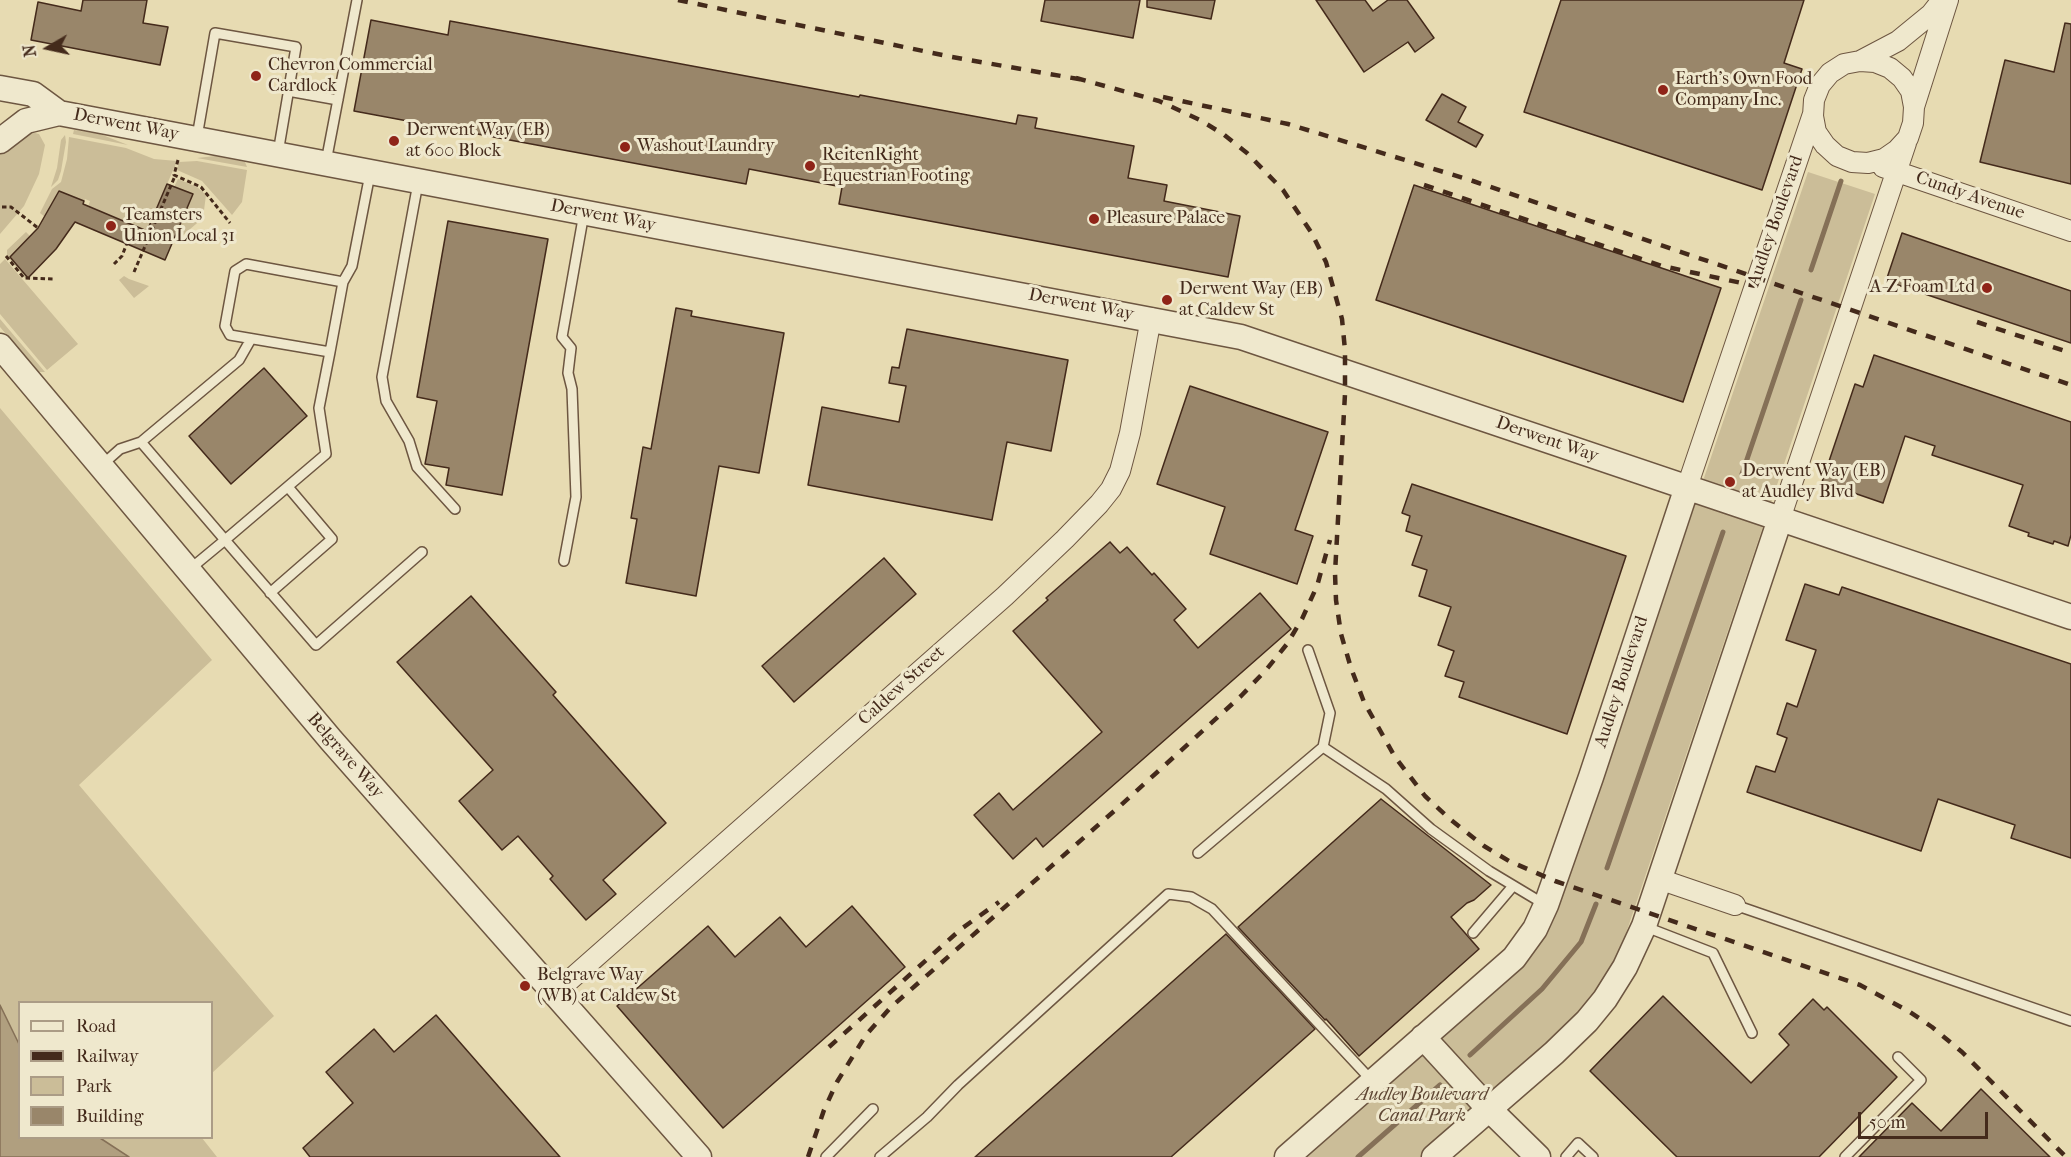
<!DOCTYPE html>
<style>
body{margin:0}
#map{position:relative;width:2071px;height:1157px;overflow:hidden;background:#e7dbb2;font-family:"IM FELL French Canon",serif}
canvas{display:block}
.legend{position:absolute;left:18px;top:1001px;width:195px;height:138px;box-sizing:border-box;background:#efe8cd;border:2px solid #ab9c86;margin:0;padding:8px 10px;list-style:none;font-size:18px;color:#442a1b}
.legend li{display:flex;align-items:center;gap:12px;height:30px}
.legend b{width:30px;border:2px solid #ab9c86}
.north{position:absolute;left:18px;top:18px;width:60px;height:60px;-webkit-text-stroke:4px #efe8cd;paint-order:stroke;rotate:261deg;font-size:16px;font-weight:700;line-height:24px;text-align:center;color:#442a1b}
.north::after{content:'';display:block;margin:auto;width:21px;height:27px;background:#442a1b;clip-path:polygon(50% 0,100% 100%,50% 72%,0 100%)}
.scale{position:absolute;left:1858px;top:1112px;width:130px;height:27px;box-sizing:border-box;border:3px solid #442a1b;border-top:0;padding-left:8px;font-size:18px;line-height:21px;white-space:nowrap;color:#442a1b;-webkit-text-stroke:4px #efe8cd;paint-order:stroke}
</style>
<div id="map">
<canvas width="2071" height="1157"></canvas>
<ul class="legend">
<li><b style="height:8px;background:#efe8cd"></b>Road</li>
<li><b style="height:8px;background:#442a1b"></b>Railway</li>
<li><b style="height:16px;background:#cbbd98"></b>Park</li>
<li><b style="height:16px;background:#99866a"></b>Building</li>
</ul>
<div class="north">N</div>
<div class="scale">50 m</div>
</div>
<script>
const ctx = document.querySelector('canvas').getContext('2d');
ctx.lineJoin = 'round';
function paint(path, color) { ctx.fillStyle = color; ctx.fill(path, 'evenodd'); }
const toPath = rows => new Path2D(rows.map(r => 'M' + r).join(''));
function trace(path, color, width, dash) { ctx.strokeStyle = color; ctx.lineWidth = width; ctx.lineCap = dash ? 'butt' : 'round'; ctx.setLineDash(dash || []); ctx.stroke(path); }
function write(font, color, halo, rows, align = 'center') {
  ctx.font = font + ' "IM FELL French Canon",serif'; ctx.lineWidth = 6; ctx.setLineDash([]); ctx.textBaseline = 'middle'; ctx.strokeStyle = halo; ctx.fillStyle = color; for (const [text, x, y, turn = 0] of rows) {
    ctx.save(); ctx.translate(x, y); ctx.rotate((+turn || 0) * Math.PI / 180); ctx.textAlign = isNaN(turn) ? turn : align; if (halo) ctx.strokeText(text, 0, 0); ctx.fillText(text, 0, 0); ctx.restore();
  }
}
paint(toPath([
 [74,130,100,134,128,145,73,134],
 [28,131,39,134,45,145,39,174,24,206,0,234,0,152],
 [65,135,66,142,61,171,58,180,51,187,57,168,61,140],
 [69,137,126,148,154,159,177,161,147,231,88,207,90,201,85,199,84,201,59,191,45,217,40,213,52,189,61,182,67,159],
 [215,156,245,162,247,167,197,158],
 [197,161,247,170,242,202,232,215,202,181,177,170,179,162],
 [1808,172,1875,194,1617,960,1585,1006,1539,1053,1422,1157,1306,1157,1525,965,1554,919],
 [178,179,197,187,206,195,203,218,175,242,174,239,192,195,174,187],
 [26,232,31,237,10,257,28,278,25,278,7,256,7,250],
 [5,259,78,344,47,370,0,314,0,264],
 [124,276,129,279,149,286,134,298,119,280],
 [0,319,45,372,38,372,0,327],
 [0,408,212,660,79,785,274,1016,212,1073,212,1002,20,1002,20,1138,202,1138,217,1157,0,1157]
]), '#cbbd98');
const water = toPath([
 [0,1005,19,1044,20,1138,100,1138,129,1157,0,1157,0,1005]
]);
paint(water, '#b09f7f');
trace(water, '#857057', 1.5);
trace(toPath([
 [1811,270,1841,181],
 [1742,474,1801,300],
 [1607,868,1723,532],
 [1470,1055,1542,989,1581,942,1596,904],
 [1358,1157,1440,1085]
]), '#857057', 5);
const building = toPath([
 [83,0,147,0,143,23,168,27,160,65,31,40,38,2,81,11,83,0],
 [1045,0,1140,0,1133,38,1041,21,1045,0],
 [1147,0,1215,0,1211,19,1147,7,1147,0],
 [1316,0,1365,0,1373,11,1388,0,1407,0,1434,38,1415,52,1408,42,1364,72,1316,0],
 [1561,0,1804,0,1784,63,1802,69,1762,190,1524,112,1561,0],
 [371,20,448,35,450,21,859,97,860,95,1016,124,1018,115,1037,118,1035,128,1134,146,1128,178,1167,185,1164,201,1240,216,1228,277,839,204,842,187,749,169,746,184,354,111,371,20],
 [2065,23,2071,24,2071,184,1980,162,2005,60,2054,72,2065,23],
 [1442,94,1466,107,1458,122,1483,135,1476,147,1426,120,1442,94],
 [167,184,193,194,165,260,75,222,56,249,28,278,10,257,38,228,59,191,84,201,83,204,147,231,167,184],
 [1414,185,1721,288,1683,402,1376,300,1414,185],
 [448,221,548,239,502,495,446,485,449,468,425,464,437,401,417,397,448,221],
 [1902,233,2071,291,2071,343,1886,281,1902,233],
 [676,308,692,311,691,316,784,333,759,473,719,466,696,596,626,583,637,519,631,518,643,447,651,449,676,308],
 [907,329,1068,360,1051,451,1007,442,992,520,808,485,822,407,899,422,906,386,889,383,892,367,899,368,907,329],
 [1874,355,2071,422,2071,535,2068,546,2054,541,2053,544,2028,536,2029,533,2009,526,2023,485,1932,455,1935,446,1905,436,1883,503,1822,482,1855,384,1863,387,1874,355],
 [264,368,307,416,231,484,189,436,264,368],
 [1190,386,1328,432,1295,530,1313,536,1297,584,1210,554,1225,507,1157,484,1190,386],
 [1412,484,1626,556,1567,734,1459,697,1464,682,1445,676,1454,651,1438,645,1451,607,1419,596,1427,570,1412,565,1422,536,1406,531,1410,516,1402,513,1412,484],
 [1110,542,1120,553,1127,547,1152,575,1154,573,1186,609,1174,620,1198,648,1260,593,1291,629,1043,847,1036,838,1013,859,974,815,999,793,1013,810,1102,732,1013,631,1048,600,1046,598,1110,542],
 [884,558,916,594,794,702,762,666,884,558],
 [1805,584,1839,595,1842,587,2071,664,2071,858,2011,838,2015,825,1938,799,1921,851,1747,792,1756,766,1775,772,1787,738,1777,734,1787,703,1797,707,1816,650,1786,640,1805,584],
 [471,596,556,692,553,695,666,823,603,880,616,894,586,920,550,879,553,876,518,836,502,850,459,801,493,770,397,662,471,596],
 [1381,799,1491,885,1474,900,1467,903,1451,917,1479,949,1359,1056,1326,1019,1325,1020,1238,927,1381,799],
 [852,906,905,967,723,1128,617,1006,708,926,735,957,780,917,806,947,852,906],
 [1226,934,1315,1029,1171,1157,975,1157,1226,934],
 [1663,996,1751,1083,1789,1045,1779,1034,1813,999,1824,1010,1827,1007,1897,1077,1819,1157,1677,1157,1590,1071,1663,996],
 [436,1015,560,1157,310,1157,303,1148,353,1103,326,1072,374,1029,394,1052,436,1015],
 [1981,1089,2050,1157,1859,1157,1912,1103,1941,1131,1981,1089]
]);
paint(building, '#99866a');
trace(building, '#442a1b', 1.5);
const service = toPath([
 [288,91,338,100],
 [197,137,215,33,296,47,278,153],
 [326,162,357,0],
 [418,183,382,377,386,401,409,441,417,467,455,509],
 [343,282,330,352,230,335,225,326,235,271,246,264,343,282,352,266,370,174],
 [141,442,225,540,326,454,319,408,330,352],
 [102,465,120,449,141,442,239,360,251,339],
 [564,561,576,497,572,389,568,373,571,348,562,337,584,213],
 [190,569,225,540,316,645,422,552],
 [270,593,332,539,288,487],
 [1308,650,1330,713,1323,747],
 [1198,853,1323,747,1386,789,1431,829,1489,871,1544,904],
 [1735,905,2071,1021],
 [1646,927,1713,953,1752,1033],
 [1473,933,1513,886],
 [826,1157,873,1109],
 [880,1157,927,1117,958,1085,1168,894,1191,897,1212,909,1373,1082],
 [1566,1157,1578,1143,1593,1157],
 [1845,1157,1921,1080,1898,1057]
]);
const minor = toPath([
 [1860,61,1898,41,1931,14,1942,0],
 [1914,107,1911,91,1902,78,1890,68,1875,62,1860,61,1844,64,1830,73,1820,85,1814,100,1813,116,1816,132,1825,145,1837,156,1852,162,1868,163,1884,159,1897,150,1908,138,1913,123,1914,107,1948,0],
 [1883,167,2071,231],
 [1687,487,1813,114],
 [1780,519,1906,143],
 [1659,879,1735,905],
 [555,993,1005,596,1065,539,1099,504,1111,489,1120,471,1130,433,1151,318]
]);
const tertiary = toPath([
 [0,88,33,94,59,113],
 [0,141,26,121,59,113,1241,337,2071,617],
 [0,346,331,740,699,1157],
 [1423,1037,1489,1109,1538,1157],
 [1287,1157,1514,958,1535,929,1546,905,1591,777,1687,487],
 [1434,1157,1554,1053,1587,1021,1605,999,1625,967,1644,926,1780,519]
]);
trace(service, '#6d5641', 12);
trace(minor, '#6d5641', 22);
trace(tertiary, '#6d5641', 27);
trace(toPath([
 [178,160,174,175,201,187,230,223],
 [2,207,11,207,38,228],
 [6,256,24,278,53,279],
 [114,264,122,256,127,243],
 [134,272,175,176]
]), '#442a1b', 3, [4.5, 3]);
trace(service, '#efe8cd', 9);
trace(minor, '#efe8cd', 20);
trace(tertiary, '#efe8cd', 24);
trace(toPath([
 [678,0,952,57,1084,80],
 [1076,78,1159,101,1200,120,1223,134,1247,153,1283,190,1311,232,1326,262,1342,319,1345,350,1345,394,1335,573,1336,600,1341,634,1351,668,1364,702,1395,757,1425,796,1451,820,1484,846,1509,861,1555,881,1860,985,1910,1012,1932,1027,1962,1052,2066,1157],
 [1163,97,1288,124,1473,181,2071,385],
 [1424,185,1662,266,1765,288],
 [1977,322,2071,353],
 [829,1047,961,929,999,902],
 [808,1157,824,1110,837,1082,866,1035,891,1007,1121,805,1241,696,1266,670,1287,644,1302,619,1317,586,1330,540]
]), '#442a1b', 4.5, [10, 10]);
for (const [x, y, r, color] of [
 [256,76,6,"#8f2418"],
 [1663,90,6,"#8f2418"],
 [394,141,6,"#8f2418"],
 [625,147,6,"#8f2418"],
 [810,166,6,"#8f2418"],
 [1094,219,6,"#8f2418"],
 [111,226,6,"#8f2418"],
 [1987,288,6,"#8f2418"],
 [1167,300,6,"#8f2418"],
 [1730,482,6,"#8f2418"],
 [525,986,6,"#8f2418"]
]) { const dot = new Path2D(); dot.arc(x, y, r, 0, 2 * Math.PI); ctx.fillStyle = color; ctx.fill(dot); trace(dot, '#efe8cd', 2); }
write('18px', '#442a1b', '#efe8cd', [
 ["Chevron Commercial",268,66],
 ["Cardlock",268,87],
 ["Earth's Own Food",1675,80],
 ["Company Inc.",1675,101],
 ["Derwent Way (EB)",406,131],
 ["at 600 Block",406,152],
 ["Washout Laundry",637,147],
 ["ReitenRight",822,156],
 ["Equestrian Footing",822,177],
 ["Teamsters",123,216],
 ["Union Local 31",123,237],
 ["Pleasure Palace",1106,219],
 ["A-Z Foam Ltd",1975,288,"right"],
 ["Derwent Way (EB)",1179,290],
 ["at Caldew St",1179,311],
 ["Derwent Way (EB)",1742,472],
 ["at Audley Blvd",1742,493],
 ["Belgrave Way",537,976],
 ["(WB) at Caldew St",537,997]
], 'left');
write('18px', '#442a1b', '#efe8cd', [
 ["Derwent Way",126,125,11],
 ["Cundy Avenue",1970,196,19],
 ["Derwent Way",603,216,11],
 ["Audley Boulevard",1776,221,-71],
 ["Derwent Way",1081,305,11],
 ["Derwent Way",1547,440,19],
 ["Audley Boulevard",1622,682,-72],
 ["Caldew Street",902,686,-42],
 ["Belgrave Way",345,756,49]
]);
write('italic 18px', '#5f4734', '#efe8cd', [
 ["Audley Boulevard",1422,1096],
 ["Canal Park",1422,1117]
]);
</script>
